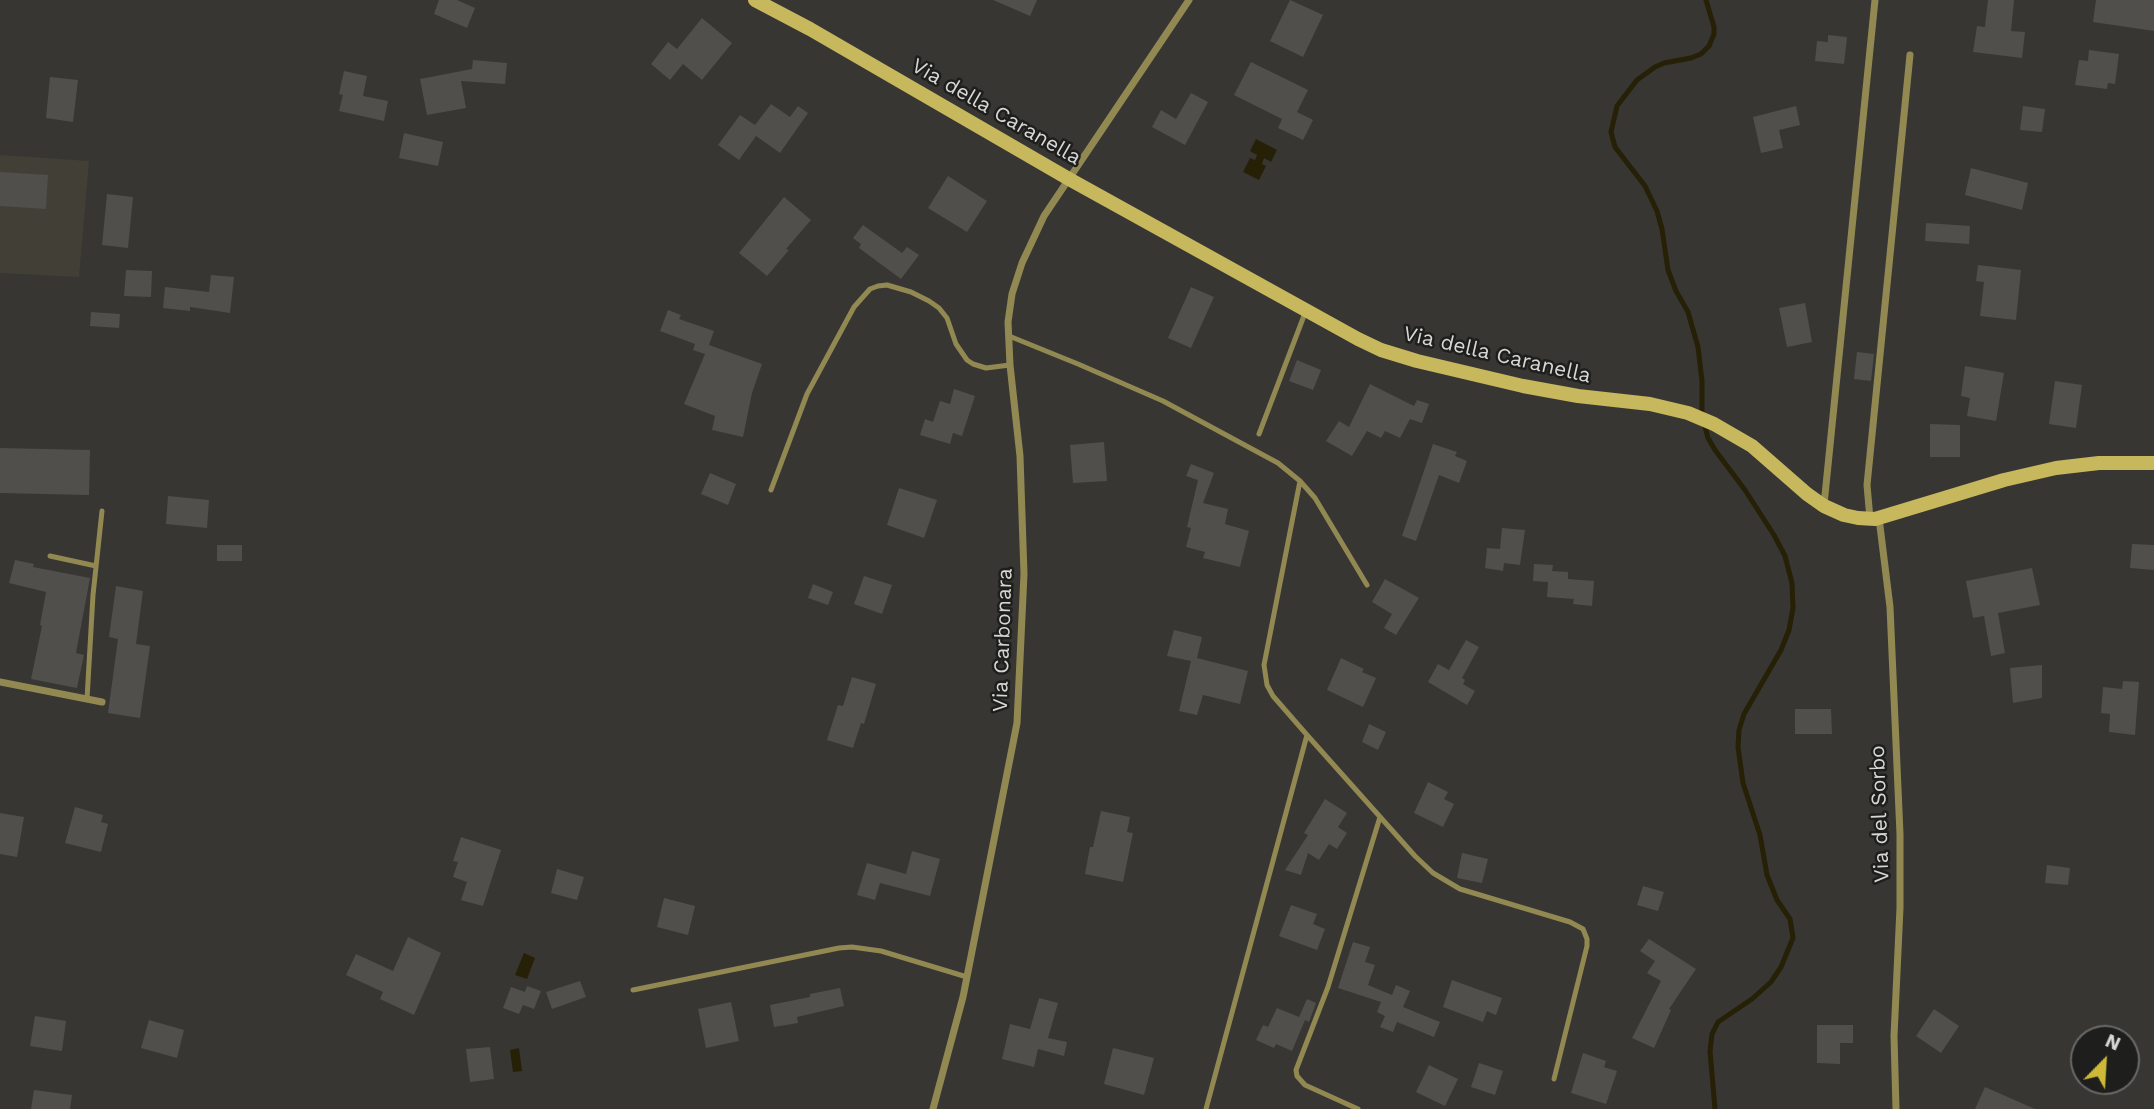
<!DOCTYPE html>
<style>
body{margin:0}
#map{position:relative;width:2154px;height:1109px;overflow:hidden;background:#373633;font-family:"Work Sans",sans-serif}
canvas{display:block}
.north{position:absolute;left:2070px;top:1025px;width:70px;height:70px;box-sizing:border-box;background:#1e1e1c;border:2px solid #686866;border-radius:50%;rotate:24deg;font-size:19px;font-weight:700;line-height:28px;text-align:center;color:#d7d7d5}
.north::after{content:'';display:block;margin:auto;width:24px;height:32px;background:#ceb837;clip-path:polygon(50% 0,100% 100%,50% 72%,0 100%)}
</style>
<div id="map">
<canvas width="2154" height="1109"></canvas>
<div class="north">N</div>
</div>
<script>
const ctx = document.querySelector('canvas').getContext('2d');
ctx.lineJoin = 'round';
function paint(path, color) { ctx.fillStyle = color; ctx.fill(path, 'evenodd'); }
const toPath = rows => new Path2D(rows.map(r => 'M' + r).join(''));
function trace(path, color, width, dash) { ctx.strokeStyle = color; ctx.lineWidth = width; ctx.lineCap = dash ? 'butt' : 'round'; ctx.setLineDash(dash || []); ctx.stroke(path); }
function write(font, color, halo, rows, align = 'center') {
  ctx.font = font + ' "Work Sans",sans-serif'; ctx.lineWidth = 5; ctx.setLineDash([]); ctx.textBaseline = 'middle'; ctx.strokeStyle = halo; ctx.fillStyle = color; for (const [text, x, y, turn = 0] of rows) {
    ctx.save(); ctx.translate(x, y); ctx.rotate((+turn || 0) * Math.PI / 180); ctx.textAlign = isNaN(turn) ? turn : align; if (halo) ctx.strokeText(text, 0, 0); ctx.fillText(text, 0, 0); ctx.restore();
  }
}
paint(toPath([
 [0,155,89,161,79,277,0,273]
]), '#413f36');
paint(toPath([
 [1256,139,1277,150,1271,162,1264,158,1262,164,1266,166,1259,180,1243,172,1250,158,1255,160,1257,155,1250,151],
 [524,953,535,958,527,979,515,975],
 [519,1048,522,1071,513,1072,510,1050]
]), '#252006');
trace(toPath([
 [1706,0,1714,27,1714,34,1709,46,1701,54,1691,58,1664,63,1655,67,1637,80,1617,106,1611,132,1615,147,1645,186,1657,211,1662,229,1668,270,1676,291,1688,312,1698,347,1702,381,1702,415,1708,438,1715,450,1745,490,1774,535,1785,556,1792,583,1793,608,1789,630,1781,650,1744,714,1739,730,1738,747,1743,783,1760,835,1767,875,1777,900,1790,919,1793,938,1781,967,1771,982,1752,999,1718,1022,1712,1034,1710,1051,1715,1109]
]), '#252006', 5);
paint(toPath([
 [439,0,457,0,475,8,467,28,434,14],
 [993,0,1037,0,1030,16],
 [1290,0,1323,15,1303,57,1270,41],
 [1988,0,2014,0,2011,31,2025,32,2022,58,1973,52,1977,26,1985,27],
 [2096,0,2154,0,2154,31,2093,22],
 [702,18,732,43,702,80,683,64,670,80,651,64,668,42,677,49],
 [1828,35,1847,37,1844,64,1815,61,1817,41,1828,42],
 [2089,50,2119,54,2115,84,2108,83,2107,89,2075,85,2079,60,2088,61],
 [473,60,507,63,505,84,461,81,466,108,427,115,420,79,472,69],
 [1251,62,1308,90,1297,112,1313,120,1303,140,1278,128,1282,119,1234,95],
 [344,71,367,76,363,96,388,101,384,121,339,111,343,95,339,94],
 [50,77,78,80,73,122,46,118],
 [1191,93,1208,102,1185,145,1152,127,1161,110,1176,119],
 [771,104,790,117,798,106,808,113,780,153,756,136,739,160,718,145,740,115,755,125],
 [1796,106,1800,125,1779,130,1783,148,1761,153,1753,117],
 [2023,106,2045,109,2042,132,2020,130],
 [404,133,443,142,438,166,399,158],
 [1971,168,2028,183,2022,210,1965,195],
 [0,172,48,175,46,209,0,206],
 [948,176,987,201,967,232,928,208],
 [107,194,133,197,128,248,102,245],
 [784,197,811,220,786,249,789,250,767,276,739,253],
 [1926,223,1970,226,1969,244,1925,241],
 [863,225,902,253,907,247,919,255,901,279,859,248,861,244,853,238],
 [1978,265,2021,270,2016,320,1980,316,1984,282,1976,281],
 [126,270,152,271,151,297,124,296],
 [211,275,234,277,230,313,190,307,190,311,163,308,165,287,209,292],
 [1191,287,1214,297,1191,348,1168,338],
 [1805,303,1812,342,1787,347,1779,308],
 [668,310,681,315,679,319,714,331,709,345,762,364,752,393,743,437,712,430,715,416,684,404,705,354,693,350,695,344,660,331],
 [91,312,120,314,119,328,90,326],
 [1857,352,1874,354,1871,381,1854,379],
 [1297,360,1321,370,1313,390,1289,381],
 [1965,366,2004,373,1996,421,1967,416,1970,398,1961,396],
 [2055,381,2082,385,2076,428,2049,424],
 [1370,384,1414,406,1417,400,1429,404,1422,423,1410,419,1400,438,1385,431,1381,438,1367,431,1352,456,1326,441,1339,421,1349,427],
 [954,389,975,396,962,436,953,433,950,444,920,435,925,419,933,422,940,401,950,404],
 [1930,424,1960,425,1960,457,1930,457],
 [1104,442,1107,481,1073,483,1070,445],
 [1433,444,1457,452,1455,456,1467,461,1459,483,1439,475,1416,541,1402,536],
 [0,448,90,450,89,495,0,493],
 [1191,464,1214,473,1203,503,1228,509,1225,524,1249,531,1240,567,1203,558,1205,552,1186,547,1191,528,1187,527,1198,480,1186,476],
 [710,473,736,484,728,505,701,494],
 [899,488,937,500,924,538,887,525],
 [168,496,209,500,207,528,166,524],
 [1502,528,1525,530,1520,565,1504,563,1503,571,1485,568,1487,548,1500,549],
 [2132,544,2154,545,2154,570,2130,568],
 [217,545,242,545,242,561,217,561],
 [15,560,34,564,33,567,90,578,76,653,84,655,77,688,31,679,42,626,40,625,46,592,9,583],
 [1534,564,1553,565,1552,571,1568,572,1568,579,1594,581,1592,606,1573,604,1574,599,1547,597,1548,582,1533,581],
 [2032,568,2040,605,1998,613,2005,653,1991,656,1984,616,1973,618,1966,581],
 [864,576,892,585,882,614,854,604],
 [1385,579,1419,598,1396,635,1384,628,1392,614,1372,602],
 [813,584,833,592,828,605,808,598],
 [116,586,143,591,136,644,150,646,140,718,108,713,118,639,109,637],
 [1174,630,1202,637,1197,658,1248,671,1240,704,1203,695,1197,715,1179,711,1191,661,1167,656],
 [1466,640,1479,647,1462,678,1465,680,1463,684,1475,691,1467,705,1428,682,1438,664,1449,670],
 [1341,658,1364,669,1362,672,1376,678,1363,707,1327,690],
 [2042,665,2042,698,2013,703,2010,668],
 [852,677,876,684,864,724,861,723,853,748,827,740,838,705,843,706],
 [2123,681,2139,682,2135,735,2109,732,2110,714,2101,713,2103,687,2122,689],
 [1795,709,1831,709,1832,734,1795,734],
 [1369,724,1386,732,1378,750,1362,742],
 [1428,782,1448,792,1444,799,1454,804,1443,827,1414,813],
 [1325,799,1347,813,1338,827,1347,833,1337,849,1329,844,1319,860,1308,853,1301,875,1285,870,1308,835,1304,833],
 [75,807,103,815,101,822,108,824,101,852,65,843],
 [1101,811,1130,817,1127,832,1133,833,1123,882,1085,874,1090,847,1093,847],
 [0,813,24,817,17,857,0,854],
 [461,837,501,850,483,906,461,900,467,882,453,877,458,862,453,861],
 [912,851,940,859,930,896,880,883,875,900,857,895,867,863,906,874],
 [1462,853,1488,859,1482,883,1457,878],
 [2047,865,2070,868,2068,885,2045,883],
 [557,869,584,877,577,900,551,893],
 [1643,886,1664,892,1658,911,1637,905],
 [664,898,695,906,688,935,657,927],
 [1291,905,1317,914,1313,924,1325,929,1317,950,1279,936],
 [408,937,441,953,414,1015,380,999,383,992,346,975,356,954,393,971],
 [1649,939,1696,969,1669,1009,1671,1010,1654,1048,1632,1038,1661,981,1647,973,1655,961,1640,951],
 [1353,942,1370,947,1365,962,1375,965,1368,985,1392,995,1396,985,1410,991,1403,1007,1440,1022,1434,1037,1397,1022,1393,1032,1380,1027,1385,1016,1377,1012,1381,1002,1338,988],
 [1452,980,1502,998,1496,1015,1487,1011,1483,1022,1443,1007],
 [580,981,586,997,552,1009,546,992],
 [527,986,541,991,534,1009,523,1005,519,1014,503,1008,511,987,525,992],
 [840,988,844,1006,797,1017,798,1023,774,1027,770,1005,810,997,810,994],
 [1039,998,1058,1003,1048,1038,1067,1042,1064,1056,1038,1049,1034,1067,1002,1059,1010,1024,1030,1029],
 [1307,999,1316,1003,1309,1022,1305,1020,1292,1051,1276,1044,1274,1048,1256,1040,1263,1025,1268,1027,1277,1008,1299,1017],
 [731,1002,739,1041,706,1048,698,1009],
 [1934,1009,1959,1026,1941,1053,1916,1036],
 [35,1016,66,1021,62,1051,30,1046],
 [149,1020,184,1030,177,1058,141,1048],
 [1817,1025,1853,1025,1853,1043,1840,1043,1840,1064,1817,1063],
 [490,1047,494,1079,470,1082,466,1049],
 [1113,1048,1154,1058,1144,1095,1104,1084],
 [1583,1053,1606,1061,1604,1067,1617,1071,1606,1104,1571,1093],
 [1479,1063,1503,1071,1495,1095,1471,1087],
 [1429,1065,1458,1079,1445,1106,1416,1092],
 [1985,1087,2035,1109,1975,1109],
 [34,1090,72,1095,70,1109,31,1109]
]), '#504f4c');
trace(toPath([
 [1009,336,1078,364,1163,401,1278,463,1300,481,1264,665,1267,685,1273,696,1307,735,1415,856,1433,873,1460,889,1570,922,1583,929,1587,939,1587,946,1554,1079],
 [1259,434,1305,313],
 [1300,481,1315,498,1367,585],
 [771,490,807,394,854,307,870,289,878,286,887,285,911,292,929,301,939,308,947,318,956,344,967,360,973,364,986,368,1010,365],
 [50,556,96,566],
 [87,699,93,595,102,511],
 [633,990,839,948,852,947,881,951,967,977],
 [1206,1109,1307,735],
 [1358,1109,1305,1085,1297,1076,1296,1070,1328,987,1380,817]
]), '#928952', 5);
trace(toPath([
 [1824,505,1875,0],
 [1879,518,1890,607,1900,834,1900,908,1894,1036,1896,1109],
 [1870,519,1867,485,1910,55],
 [0,682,102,702],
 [933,1109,963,997,1017,723,1024,574,1020,456,1010,365,1008,322,1012,294,1022,263,1044,216,1189,0]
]), '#928952', 7);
trace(toPath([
 [755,0,810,29,1069,179,1358,339,1381,350,1417,361,1523,386,1578,396,1650,404,1688,413,1714,424,1752,446,1807,494,1824,506,1844,515,1858,518,1875,519,2004,480,2056,468,2099,463,2154,463]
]), '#c7b75d', 14);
write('21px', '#d7d7d5', '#1e1e1c', [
 ["Via della Caranella",996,112,30],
 ["Via della Caranella",1497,355,13],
 ["Via Carbonara",1003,640,-88],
 ["Via del Sorbo",1880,814,-92]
]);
</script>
